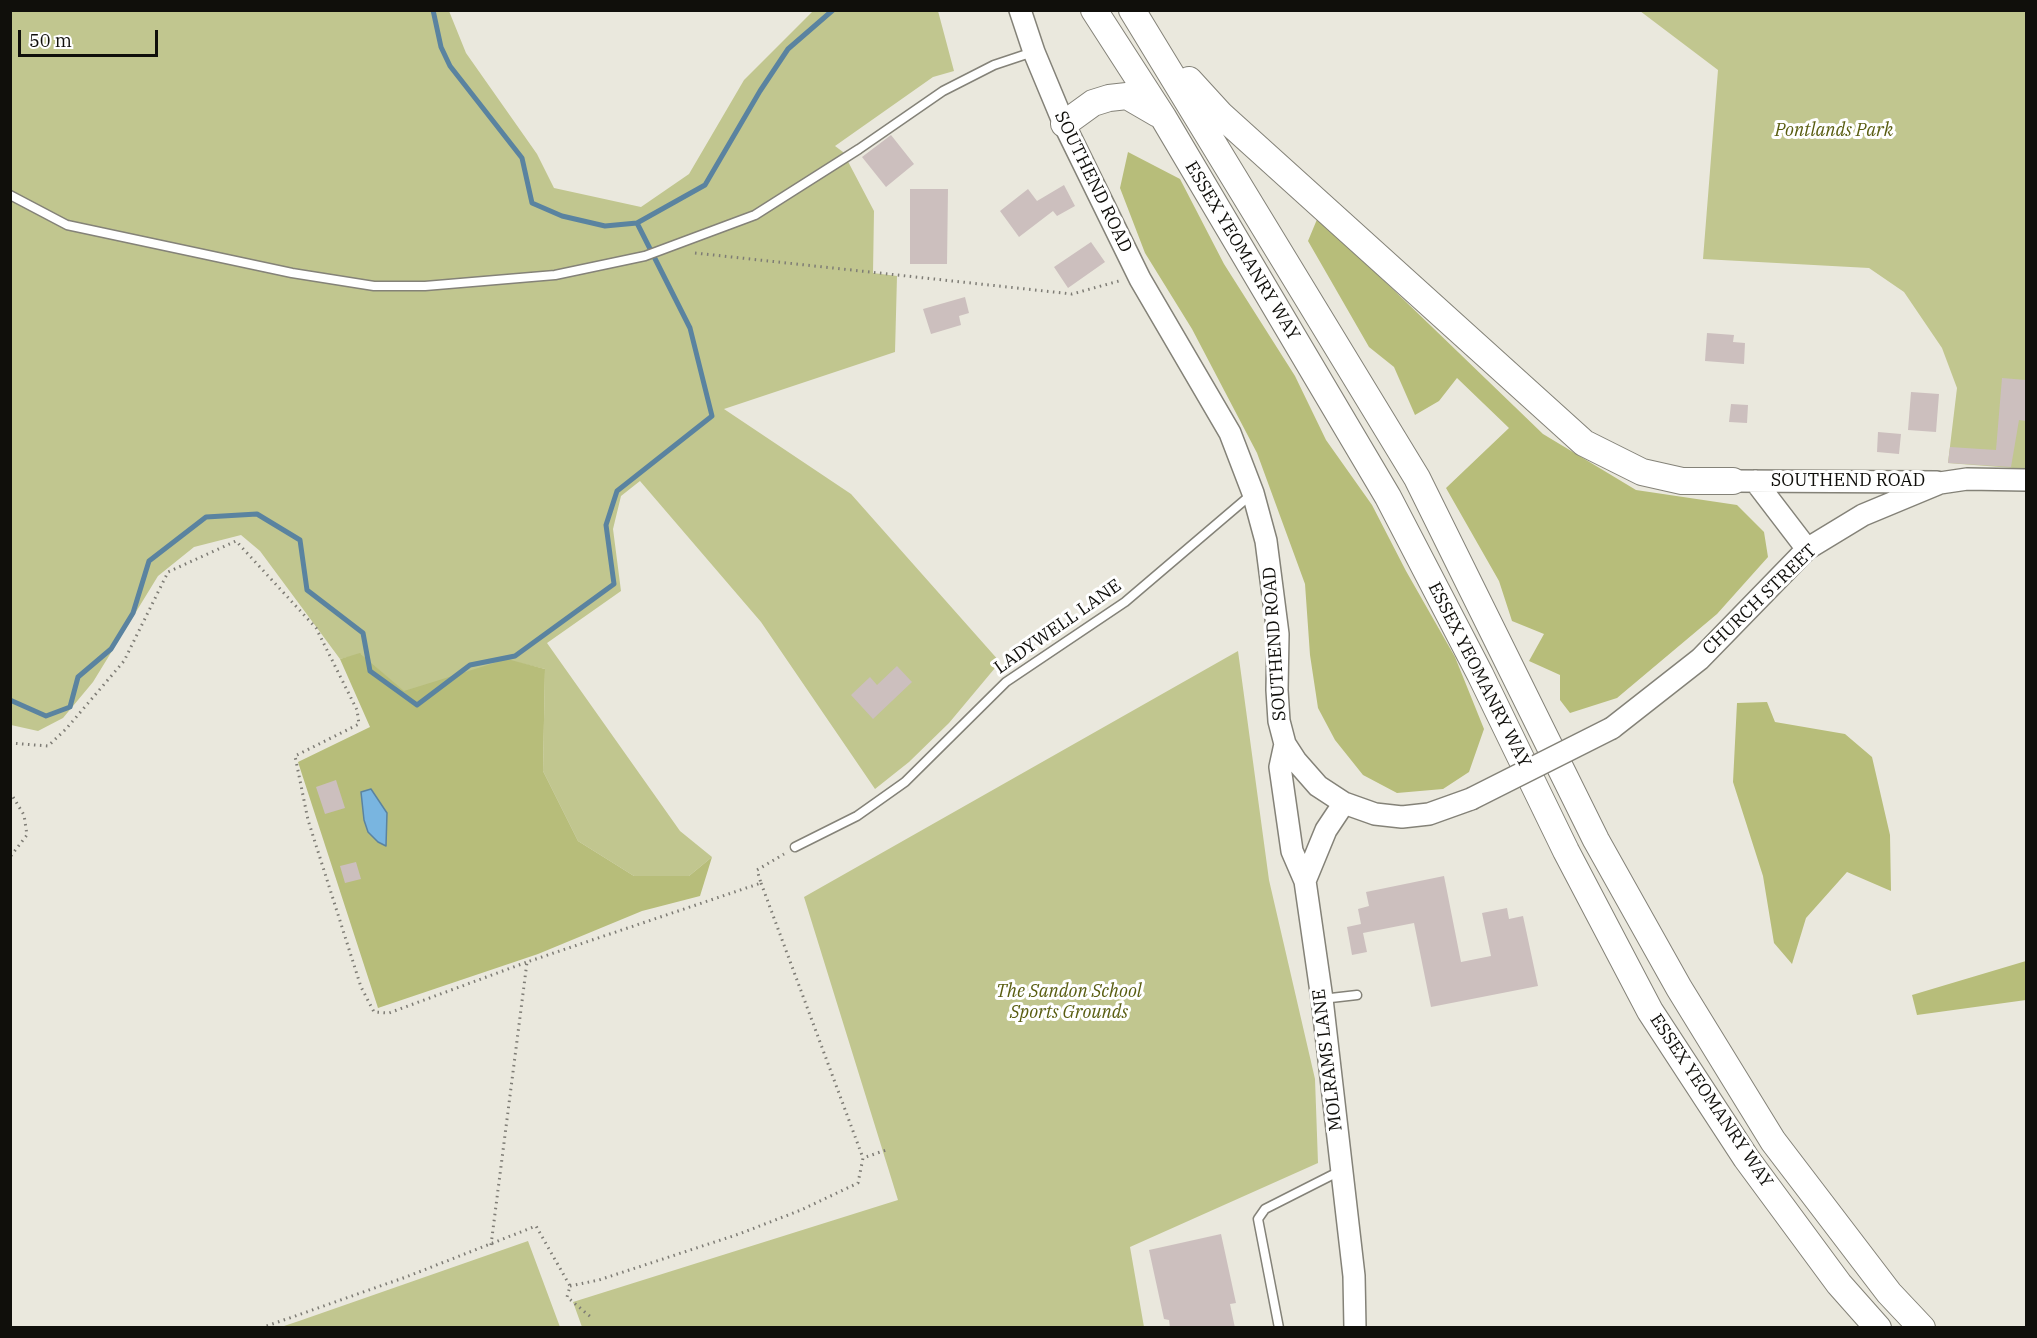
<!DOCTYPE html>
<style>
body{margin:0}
#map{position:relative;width:2037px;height:1338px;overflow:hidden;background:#eae8dd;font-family:"IBM Plex Serif",serif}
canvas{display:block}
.frame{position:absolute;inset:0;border:12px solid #100f0b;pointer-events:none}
.scale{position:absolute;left:18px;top:30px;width:140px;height:27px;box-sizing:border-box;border:3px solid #100f0b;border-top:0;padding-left:8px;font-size:18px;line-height:21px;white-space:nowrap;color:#100f0b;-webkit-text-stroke:4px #fff;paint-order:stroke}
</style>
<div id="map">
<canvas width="2037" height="1338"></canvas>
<div class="frame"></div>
<div class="scale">50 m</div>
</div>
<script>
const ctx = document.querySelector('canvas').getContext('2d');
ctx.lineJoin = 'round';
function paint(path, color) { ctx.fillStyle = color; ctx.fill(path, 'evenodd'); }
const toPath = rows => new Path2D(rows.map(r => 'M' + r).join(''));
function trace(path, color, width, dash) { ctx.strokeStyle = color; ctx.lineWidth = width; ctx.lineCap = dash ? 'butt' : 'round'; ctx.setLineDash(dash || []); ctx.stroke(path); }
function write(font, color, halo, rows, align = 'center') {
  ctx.font = font + ' "IBM Plex Serif",serif'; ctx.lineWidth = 6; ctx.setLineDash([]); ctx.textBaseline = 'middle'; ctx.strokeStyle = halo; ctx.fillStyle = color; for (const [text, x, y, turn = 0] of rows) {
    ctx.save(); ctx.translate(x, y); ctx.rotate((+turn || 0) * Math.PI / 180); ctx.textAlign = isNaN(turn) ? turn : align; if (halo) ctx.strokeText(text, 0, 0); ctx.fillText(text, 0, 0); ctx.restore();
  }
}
paint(toPath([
 [11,11,449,11,466,53,537,154,554,188,641,207,689,174,744,80,813,11,938,11,954,71,933,77,835,146,843,152,874,211,873,273,897,276,895,352,724,409,851,494,1000,662,949,723,909,762,875,789,761,622,640,481,621,496,613,529,621,591,547,643,680,831,712,857,689,876,634,876,578,841,543,771,545,669,507,660,404,692,361,654,340,659,260,551,241,535,194,547,158,576,93,682,63,718,38,731,11,725],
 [1640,11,2026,11,2026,469,1948,463,1957,388,1942,348,1904,292,1869,268,1703,259,1718,70],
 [1238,651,1269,880,1315,1079,1318,1163,1130,1247,1144,1327,582,1327,573,1302,898,1200,804,897],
 [528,1241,560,1327,281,1327,299,1321]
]), '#c1c68f');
paint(toPath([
 [1128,152,1180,179,1224,264,1295,376,1326,440,1372,505,1406,571,1455,657,1484,729,1469,772,1443,789,1397,793,1363,775,1335,740,1318,708,1310,655,1305,584,1257,453,1192,329,1145,253,1120,188],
 [1318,217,1543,434,1636,490,1737,505,1764,532,1768,557,1717,614,1617,698,1570,713,1560,700,1560,675,1529,661,1544,634,1512,621,1499,581,1446,488,1509,428,1457,378,1439,401,1415,415,1394,367,1369,347,1308,241],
 [360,653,404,691,507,659,545,669,543,771,578,841,634,876,689,876,712,857,700,896,642,911,538,954,378,1008,298,762,370,727,340,659],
 [1767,702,1775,722,1845,734,1872,757,1890,835,1891,891,1847,872,1806,918,1792,964,1774,943,1763,876,1733,782,1737,703],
 [2026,961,2026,1000,1917,1015,1912,995]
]), '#b7bd7a');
const water = toPath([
 [371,789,387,813,386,846,378,842,368,832,364,820,361,792,371,789]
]);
paint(water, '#79b5e0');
trace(water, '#5a83a0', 1.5);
trace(toPath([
 [637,223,705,185,760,91,788,49,833,10],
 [10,700,46,716,70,707,78,677,111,649,133,613,149,561,206,517,257,514,300,540,307,590,363,633,370,671,417,705,470,665,515,656,614,584,606,525,617,491,712,416,690,328,637,223,605,226,562,216,532,203,522,158,450,66,441,47,433,10]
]), '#5a83a0', 5);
paint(toPath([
 [891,135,914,164,886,187,862,157],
 [1064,185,1075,206,1057,216,1053,211,1019,237,1000,211,1028,189,1037,201],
 [910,189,948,189,947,264,910,264],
 [1091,242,1105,262,1068,288,1054,267],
 [965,297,969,313,959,316,961,325,931,334,923,309],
 [1707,333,1734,335,1733,342,1745,343,1744,364,1705,361],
 [2002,378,2026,380,2026,421,2019,420,2011,467,1948,463,1950,447,1996,450],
 [1911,392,1939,394,1936,432,1908,430],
 [1731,404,1748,405,1747,423,1729,422],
 [1878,432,1901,434,1899,454,1877,452],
 [897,666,912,682,873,719,851,695,870,677,877,685],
 [336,780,345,808,325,814,316,787],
 [356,862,361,879,345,883,340,866],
 [1444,876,1461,962,1491,956,1482,913,1507,908,1509,919,1523,916,1538,986,1431,1007,1414,923,1363,933,1367,952,1352,955,1347,927,1361,924,1358,909,1369,906,1366,892],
 [1221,1234,1236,1303,1230,1304,1235,1328,1170,1328,1169,1320,1164,1319,1149,1250]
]), '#ccbfbe');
const service = toPath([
 [10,195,67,225,292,273,374,286,425,286,555,275,645,256,755,215,859,149,943,91,994,65,1033,52],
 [795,847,857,816,905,782,1006,682,1125,602,1253,493],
 [1322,999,1357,995],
 [1279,1328,1258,1219,1265,1209,1340,1171]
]);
const tertiary = toPath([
 [1020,10,1034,52,1064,124,1140,279,1230,433,1253,493,1266,541,1278,634,1277,690,1279,721,1285,744,1296,761,1318,786,1344,803,1375,814,1402,817,1429,814,1471,799],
 [1733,481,1937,482],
 [1755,481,1807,549],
 [1612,728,1700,659,1807,549,1863,515,1940,483,1967,479,2026,480],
 [1285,744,1280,767,1292,851,1305,881],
 [1344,803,1326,830,1305,881,1322,999,1354,1276,1355,1328]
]);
const primary = toPath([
 [1094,10,1163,117,1388,497,1480,674,1566,851,1650,1011,1746,1158,1839,1284,1878,1328],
 [1132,10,1417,478,1596,840,1679,988,1773,1141,1889,1293,1922,1328],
 [1189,80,1221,115,1584,443,1642,472,1682,481,1733,481],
 [1064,124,1093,103,1109,98,1127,96,1158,114]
]);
trace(service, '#848278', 11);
trace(tertiary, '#848278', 24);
trace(primary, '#848278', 28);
trace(toPath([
 [695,253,1072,294,1119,281],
 [10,743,48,746,66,729,124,661,168,572,236,541,316,628,357,710,359,724,295,756,308,820,361,987,374,1012,389,1013,527,962],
 [10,792,24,815,27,835,10,857],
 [761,883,863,1158],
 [491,1245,527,962,761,883,757,870,784,854],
 [570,1286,599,1280,739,1234,801,1210,858,1183,863,1158,889,1149],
 [261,1328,406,1277,536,1226,570,1286,567,1297,592,1318]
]), '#7e7c75', 3, [1.5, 4.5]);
trace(service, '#fff', 8);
trace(tertiary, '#fff', 21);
trace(primary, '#fff', 26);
const tertiaryBridge = toPath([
 [1471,799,1612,728]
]);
trace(tertiaryBridge, '#848278', 24, []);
trace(tertiaryBridge, '#fff', 21);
write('italic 18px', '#595d11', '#fff', [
 ["Pontlands Park",1834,131],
 ["The Sandon School",1069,992],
 ["Sports Grounds",1069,1013]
]);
write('18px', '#100f0b', '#fff', [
 ["SOUTHEND ROAD",1093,182,64],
 ["ESSEX YEOMANRY WAY",1242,251,59],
 ["SOUTHEND ROAD",1848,481],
 ["CHURCH STREET",1760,600,-44],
 ["LADYWELL LANE",1058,627,-35],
 ["SOUTHEND ROAD",1275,644,-94],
 ["ESSEX YEOMANRY WAY",1479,675,63],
 ["MOLRAMS LANE",1328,1060,-97],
 ["ESSEX YEOMANRY WAY",1711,1101,56]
]);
</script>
